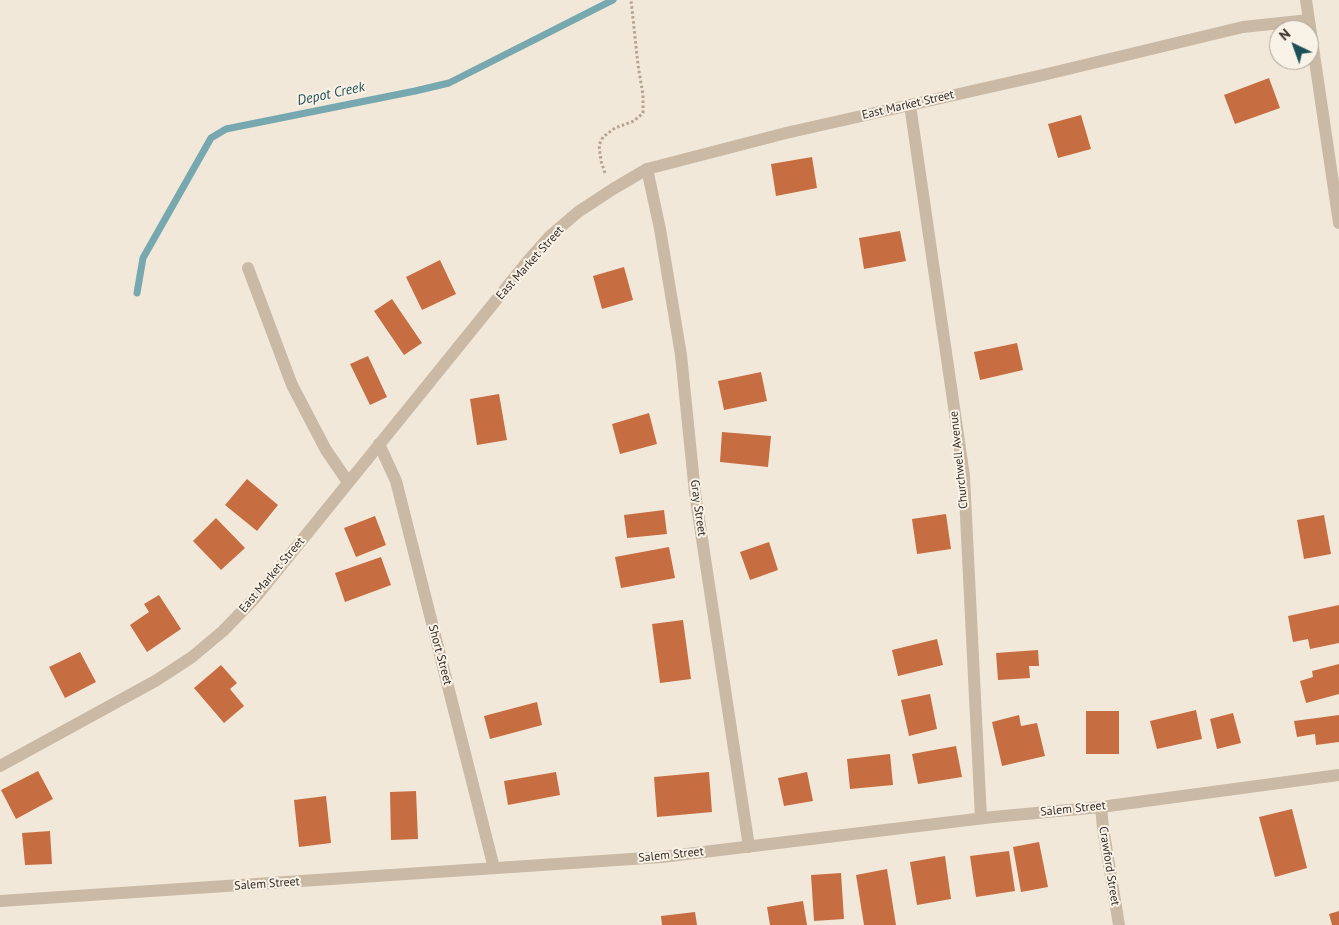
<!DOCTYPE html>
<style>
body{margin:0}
#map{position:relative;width:1339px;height:925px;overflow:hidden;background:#f2e8da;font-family:"PT Sans",sans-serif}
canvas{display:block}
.north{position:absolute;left:1269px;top:20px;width:50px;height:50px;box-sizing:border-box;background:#f9f2e6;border:1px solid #aba39a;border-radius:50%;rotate:318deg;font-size:14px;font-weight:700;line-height:20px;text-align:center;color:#352c27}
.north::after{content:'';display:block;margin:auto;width:18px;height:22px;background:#1c4f57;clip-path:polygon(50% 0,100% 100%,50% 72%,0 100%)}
</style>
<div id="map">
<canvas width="1339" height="925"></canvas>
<div class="north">N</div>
</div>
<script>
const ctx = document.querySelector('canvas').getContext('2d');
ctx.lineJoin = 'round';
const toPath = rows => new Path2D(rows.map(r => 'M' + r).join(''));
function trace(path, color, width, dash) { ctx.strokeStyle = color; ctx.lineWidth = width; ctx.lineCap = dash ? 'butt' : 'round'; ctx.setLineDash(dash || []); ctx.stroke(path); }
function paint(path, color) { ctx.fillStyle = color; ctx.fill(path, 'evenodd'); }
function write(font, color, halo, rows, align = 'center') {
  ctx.font = font + ' "PT Sans",sans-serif'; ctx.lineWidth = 4; ctx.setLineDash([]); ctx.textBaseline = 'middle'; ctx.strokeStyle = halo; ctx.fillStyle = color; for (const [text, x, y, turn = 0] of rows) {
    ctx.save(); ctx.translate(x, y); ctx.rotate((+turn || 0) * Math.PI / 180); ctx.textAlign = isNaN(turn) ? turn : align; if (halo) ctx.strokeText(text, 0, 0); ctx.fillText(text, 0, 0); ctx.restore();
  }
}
trace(toPath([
 [137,293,143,258,211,138,226,129,415,91,449,83,613,0]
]), '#78a8af', 7);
paint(toPath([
 [1269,78,1280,108,1235,124,1224,95],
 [1081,115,1091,149,1058,158,1048,124],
 [812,157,817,188,776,196,771,164],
 [900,231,906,261,864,269,859,238],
 [440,260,456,294,422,310,406,277],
 [624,267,633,300,602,309,593,276],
 [392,299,422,343,404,355,374,311],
 [1017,343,1023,370,980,380,974,352],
 [368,356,387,397,370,405,350,364],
 [761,372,767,401,724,410,718,381],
 [499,394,507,440,477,445,470,399],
 [649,413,657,444,620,454,612,424],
 [722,432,771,436,768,467,720,462],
 [247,479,278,505,257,531,225,505],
 [664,510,667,534,627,538,624,515],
 [946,514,951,549,917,554,912,519],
 [1324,515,1331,554,1304,559,1297,520],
 [375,516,386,545,356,557,344,528],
 [216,518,245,548,221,570,193,541],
 [769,542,778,570,750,580,740,552],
 [669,547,675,578,621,588,615,557],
 [381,557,391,585,345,602,335,573],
 [159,595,181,629,147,652,130,625,149,612,144,604],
 [1339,605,1339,643,1310,649,1308,639,1293,642,1288,616],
 [683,620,691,679,660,683,652,624],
 [937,639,943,665,898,676,892,650],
 [1038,650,1039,666,1029,666,1030,678,998,680,996,653],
 [80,652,96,682,65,698,49,667],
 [1339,664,1339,694,1306,703,1300,681,1313,677,1312,671],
 [221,665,237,683,230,689,244,706,224,723,194,688],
 [930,694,937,729,909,736,901,700],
 [537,702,542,725,490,739,484,716],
 [1196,710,1202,739,1157,749,1150,721],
 [1086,711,1119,711,1119,754,1086,754],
 [1233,713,1241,743,1217,749,1210,719],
 [1019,715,1021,726,1037,723,1045,756,1002,766,992,722],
 [1339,715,1339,742,1316,745,1315,734,1297,737,1294,721],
 [956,746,962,777,918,784,912,754],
 [890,754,893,785,850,789,847,759],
 [38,771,53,799,16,819,1,790],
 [556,772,560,795,508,805,504,781],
 [709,772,712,812,657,817,654,777],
 [807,772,813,801,784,806,778,778],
 [416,791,418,839,391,840,390,792],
 [326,796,331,843,299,847,294,800],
 [1292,809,1307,868,1275,877,1259,817],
 [50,831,52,864,25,865,22,833],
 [1039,842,1048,887,1021,892,1013,847],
 [1009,851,1015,891,976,897,970,856],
 [945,856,951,899,917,905,910,862],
 [887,869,896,925,864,925,856,875],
 [841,873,844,919,814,921,811,875],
 [803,901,807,925,770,925,767,907],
 [1339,911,1339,925,1332,925,1329,914],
 [695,912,697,925,662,925,661,916]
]), '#c76d42');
trace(toPath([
 [605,173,601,161,599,145,603,137,615,128,634,121,643,113,643,95,638,65,631,0]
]), '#b5a390', 3, [2.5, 2.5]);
trace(toPath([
 [910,105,964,476,981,818],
 [647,169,660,229,681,355,695,493,749,847],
 [248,268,292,385,326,450,348,482],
 [379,444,396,481,494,868],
 [1101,807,1103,828,1119,925],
 [0,901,662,857,993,817,1101,807,1339,775]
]), '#cab9a5', 12);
trace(toPath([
 [1306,0,1339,223],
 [0,766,157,680,192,657,223,631,255,598,527,262,550,236,578,212,613,189,647,169,786,133,1043,75,1243,27,1309,20]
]), '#cab9a5', 12);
write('12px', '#352c27', '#f9f2e6', [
 ["East Market Street",908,105,-13],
 ["East Market Street",530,263,-48],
 ["Churchwell Avenue",959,460,-96],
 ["Gray Street",698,508,82],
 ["East Market Street",272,575,-50],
 ["Short Street",440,655,75],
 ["Salem Street",1073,809,-6],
 ["Salem Street",671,855,-6],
 ["Crawford Street",1109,866,81],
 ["Salem Street",267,884,-4]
]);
write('italic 14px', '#1c4f57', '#f9f2e6', [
 ["Depot Creek",331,94,-12]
]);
</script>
